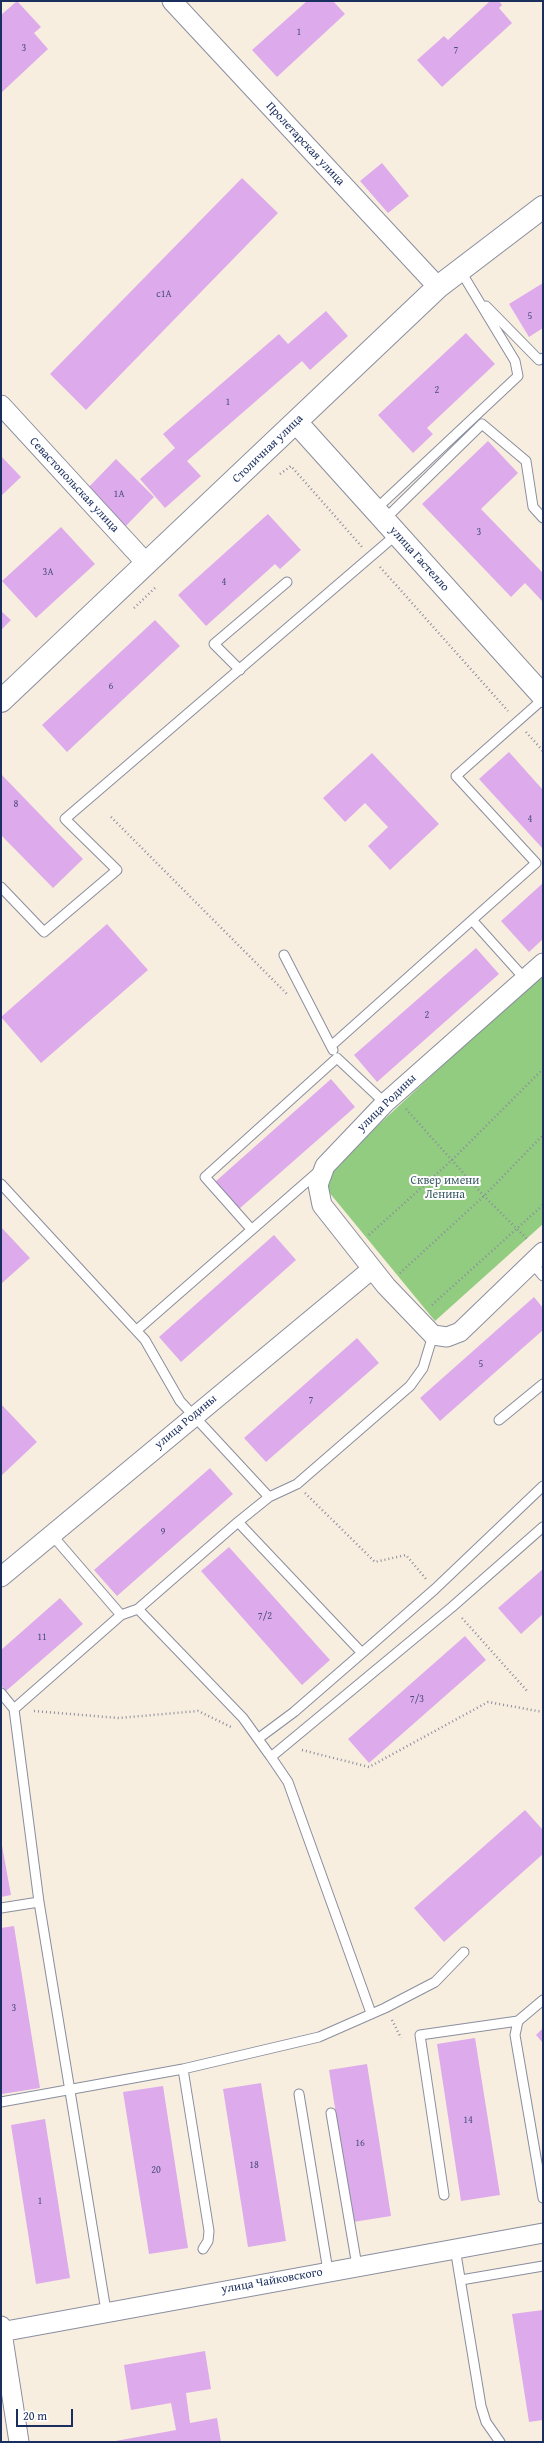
<!DOCTYPE html>
<meta charset="utf-8">
<style>
body{margin:0}
#map{position:relative;width:544px;height:2443px;overflow:hidden;background:#f8eedf;font-family:"Gentium Book Plus",serif}
canvas{display:block}
.frame{position:absolute;inset:0;border:2px solid #1b2f5e;pointer-events:none}
.scale{position:absolute;left:16px;top:2409px;width:57px;height:18px;box-sizing:border-box;border:2px solid #1b2f5e;border-top:0;padding-left:5px;font-size:12px;line-height:14px;white-space:nowrap;color:#1b2f5e;-webkit-text-stroke:3px #fff;paint-order:stroke}
</style>
<div id="map">
<canvas width="544" height="2443"></canvas>
<div class="frame"></div>
<div class="scale">20 m</div>
</div>
<script>
const ctx = document.querySelector('canvas').getContext('2d');
ctx.lineJoin = 'round';
function paint(path, color) { ctx.fillStyle = color; ctx.fill(path, 'evenodd'); }
const toPath = rows => new Path2D(rows.map(r => 'M' + r).join(''));
function trace(path, color, width, dash) { ctx.strokeStyle = color; ctx.lineWidth = width; ctx.lineCap = dash ? 'butt' : 'round'; ctx.setLineDash(dash || []); ctx.stroke(path); }
function write(font, color, halo, rows, align = 'center') {
  ctx.font = font + ' "Gentium Book Plus",serif'; ctx.lineWidth = 4; ctx.setLineDash([]); ctx.textBaseline = 'middle'; ctx.strokeStyle = halo; ctx.fillStyle = color; for (const [text, x, y, turn = 0] of rows) {
    ctx.save(); ctx.translate(x, y); ctx.rotate((+turn || 0) * Math.PI / 180); ctx.textAlign = isNaN(turn) ? turn : align; if (halo) ctx.strokeText(text, 0, 0); ctx.fillText(text, 0, 0); ctx.restore();
  }
}
paint(toPath([
 [543,972,543,1224,435,1321,319,1180]
]), '#92cc80');
paint(toPath([
 [17,1,41,27,34,33,48,49,1,93,1,15],
 [307,1,333,1,345,14,277,77,252,50],
 [490,1,499,1,502,5,499,8,512,23,442,87,417,60,444,36,448,40],
 [382,163,409,196,388,213,360,181],
 [242,178,278,213,86,410,50,374],
 [543,283,543,328,529,337,509,304],
 [326,311,348,336,310,370,302,361,187,461,201,476,165,508,140,479,175,448,163,434,279,334,288,344],
 [466,333,495,364,427,428,433,434,413,453,378,415],
 [488,441,518,473,481,509,543,573,543,602,525,583,511,597,422,504],
 [1,456,21,477,1,496],
 [116,459,154,497,122,530,84,492],
 [268,514,301,550,280,569,275,564,206,626,178,595],
 [61,527,95,564,36,618,2,581],
 [1,611,11,620,1,630],
 [155,620,180,646,67,752,42,725],
 [509,752,543,790,543,849,479,779],
 [372,753,439,824,390,870,368,846,388,827,365,803,345,822,323,798],
 [1,774,83,859,53,888,1,835],
 [543,883,543,939,529,952,501,921],
 [107,924,148,970,41,1063,1,1017],
 [476,948,499,974,377,1082,354,1055],
 [331,1079,355,1107,239,1209,215,1182],
 [1,1227,30,1258,1,1284],
 [274,1235,296,1260,181,1362,159,1337],
 [534,1297,543,1308,543,1330,440,1421,420,1398],
 [357,1338,379,1363,266,1462,244,1438],
 [1,1404,37,1442,1,1476],
 [210,1468,233,1494,117,1596,94,1570],
 [229,1547,330,1660,302,1685,201,1571],
 [543,1569,543,1614,521,1634,498,1608],
 [60,1598,83,1624,6,1691,1,1685,1,1650],
 [465,1636,486,1660,369,1763,348,1739],
 [525,1810,543,1830,543,1854,444,1942,414,1908],
 [1,1840,11,1895,1,1897],
 [14,1926,40,2088,2,2094,1,1928],
 [543,2028,543,2043,536,2035],
 [475,2038,500,2195,461,2201,437,2044],
 [367,2064,391,2216,353,2222,329,2070],
 [261,2083,286,2241,248,2247,223,2089],
 [163,2086,188,2248,149,2254,123,2092],
 [45,2119,70,2278,36,2284,11,2125],
 [543,2310,543,2420,529,2422,512,2314],
 [205,2351,211,2389,186,2393,190,2423,217,2418,221,2442,110,2442,176,2430,171,2403,131,2410,124,2365]
]), '#ddabeb');
const service = toPath([
 [486,306,539,360,543,358],
 [375,510,518,376,515,361,460,270],
 [384,520,482,424,526,461,533,507,543,518],
 [240,670,214,644,287,582],
 [1,887,44,932,117,870,65,819,397,534],
 [472,920,525,979],
 [284,955,333,1050],
 [331,1046,536,863,456,776,543,699],
 [1,1184,145,1340,180,1401,269,1497],
 [252,1230,205,1177,337,1058,385,1103],
 [532,1263,543,1276],
 [137,1330,319,1171],
 [433,1335,423,1368,410,1386,297,1484,269,1497,238,1522,362,1653,435,1589,543,1486],
 [499,1420,543,1384],
 [52,1535,121,1615,138,1609,243,1718,271,1757,288,1782,371,2013],
 [138,1609,238,1522],
 [1,1693,14,1709,121,1615],
 [14,1709,39,1902,106,2311],
 [259,1738,294,1712,362,1653],
 [271,1757,452,1607,543,1527],
 [1,1908,39,1902],
 [543,2000,518,2021,515,2035,543,2198],
 [183,2069,209,2231,208,2241,203,2249],
 [299,2094,328,2271],
 [1,2102,183,2069,319,2037,385,2008,435,1982,464,1952],
 [331,2113,357,2266],
 [444,2195,420,2035,518,2021],
 [455,2248,481,2406,486,2422,500,2442],
 [461,2280,543,2266]
]);
const minor = toPath([
 [172,1,438,287],
 [1,405,147,564],
 [543,963,385,1103,325,1166,318,1185,322,1205,386,1286,433,1335,447,1337,460,1332,543,1252],
 [1,1577,372,1269],
 [1,2326,19,2442],
 [1,2332,543,2233]
]);
const tertiary = toPath([
 [296,422,543,696],
 [1,701,438,287,543,207]
]);
trace(service, '#8a8e9e', 11);
trace(minor, '#8a8e9e', 21);
trace(tertiary, '#8a8e9e', 24);
trace(toPath([
 [280,474,291,466,362,547],
 [380,567,508,711],
 [134,608,155,588],
 [526,732,543,751],
 [111,817,287,994],
 [406,1109,484,1196,528,1240],
 [369,1235,452,1160,543,1069],
 [400,1273,484,1196,543,1135],
 [432,1305,543,1205],
 [305,1493,375,1562,406,1555,426,1579],
 [462,1618,528,1692],
 [34,1711,119,1718,198,1711,231,1727],
 [302,1750,369,1767,488,1702,543,1712],
 [392,2020,401,2038]
]), '#8a8e9e', 2.5, [1, 3]);
trace(service, '#fff', 9);
trace(minor, '#fff', 19);
trace(tertiary, '#fff', 22);
write('10px', '#4c4e81', null, [
 ["1",299,32],
 ["3",24,48],
 ["7",456,50],
 ["с1А",164,294],
 ["5",530,316],
 ["2",437,390],
 ["1",228,402],
 ["1А",119,494],
 ["3",479,532],
 ["3А",48,572],
 ["4",224,582],
 ["6",111,686],
 ["8",16,804],
 ["4",530,819],
 ["2",427,1015],
 ["5",481,1364],
 ["7",311,1400],
 ["9",163,1532],
 ["7/2",265,1616],
 ["11",42,1637],
 ["7/3",417,1699],
 ["3",14,2008],
 ["14",468,2120],
 ["16",360,2143],
 ["18",254,2165],
 ["20",156,2170],
 ["1",40,2201]
]);
write('12px', '#1b2f5e', '#fff', [
 ["Пролетарская улица",305,144,47],
 ["Столичная улица",268,449,-44],
 ["Севастопольская улица",74,485,47],
 ["улица Гастелло",419,559,48],
 ["улица Родины",387,1103,-44],
 ["улица Родины",186,1422,-40],
 ["улица Чайковского",272,2281,-10]
]);
write('12px', '#3f5e68', '#fff', [
 ["Сквер имени",445,1181],
 ["Ленина",445,1195]
]);
</script>
